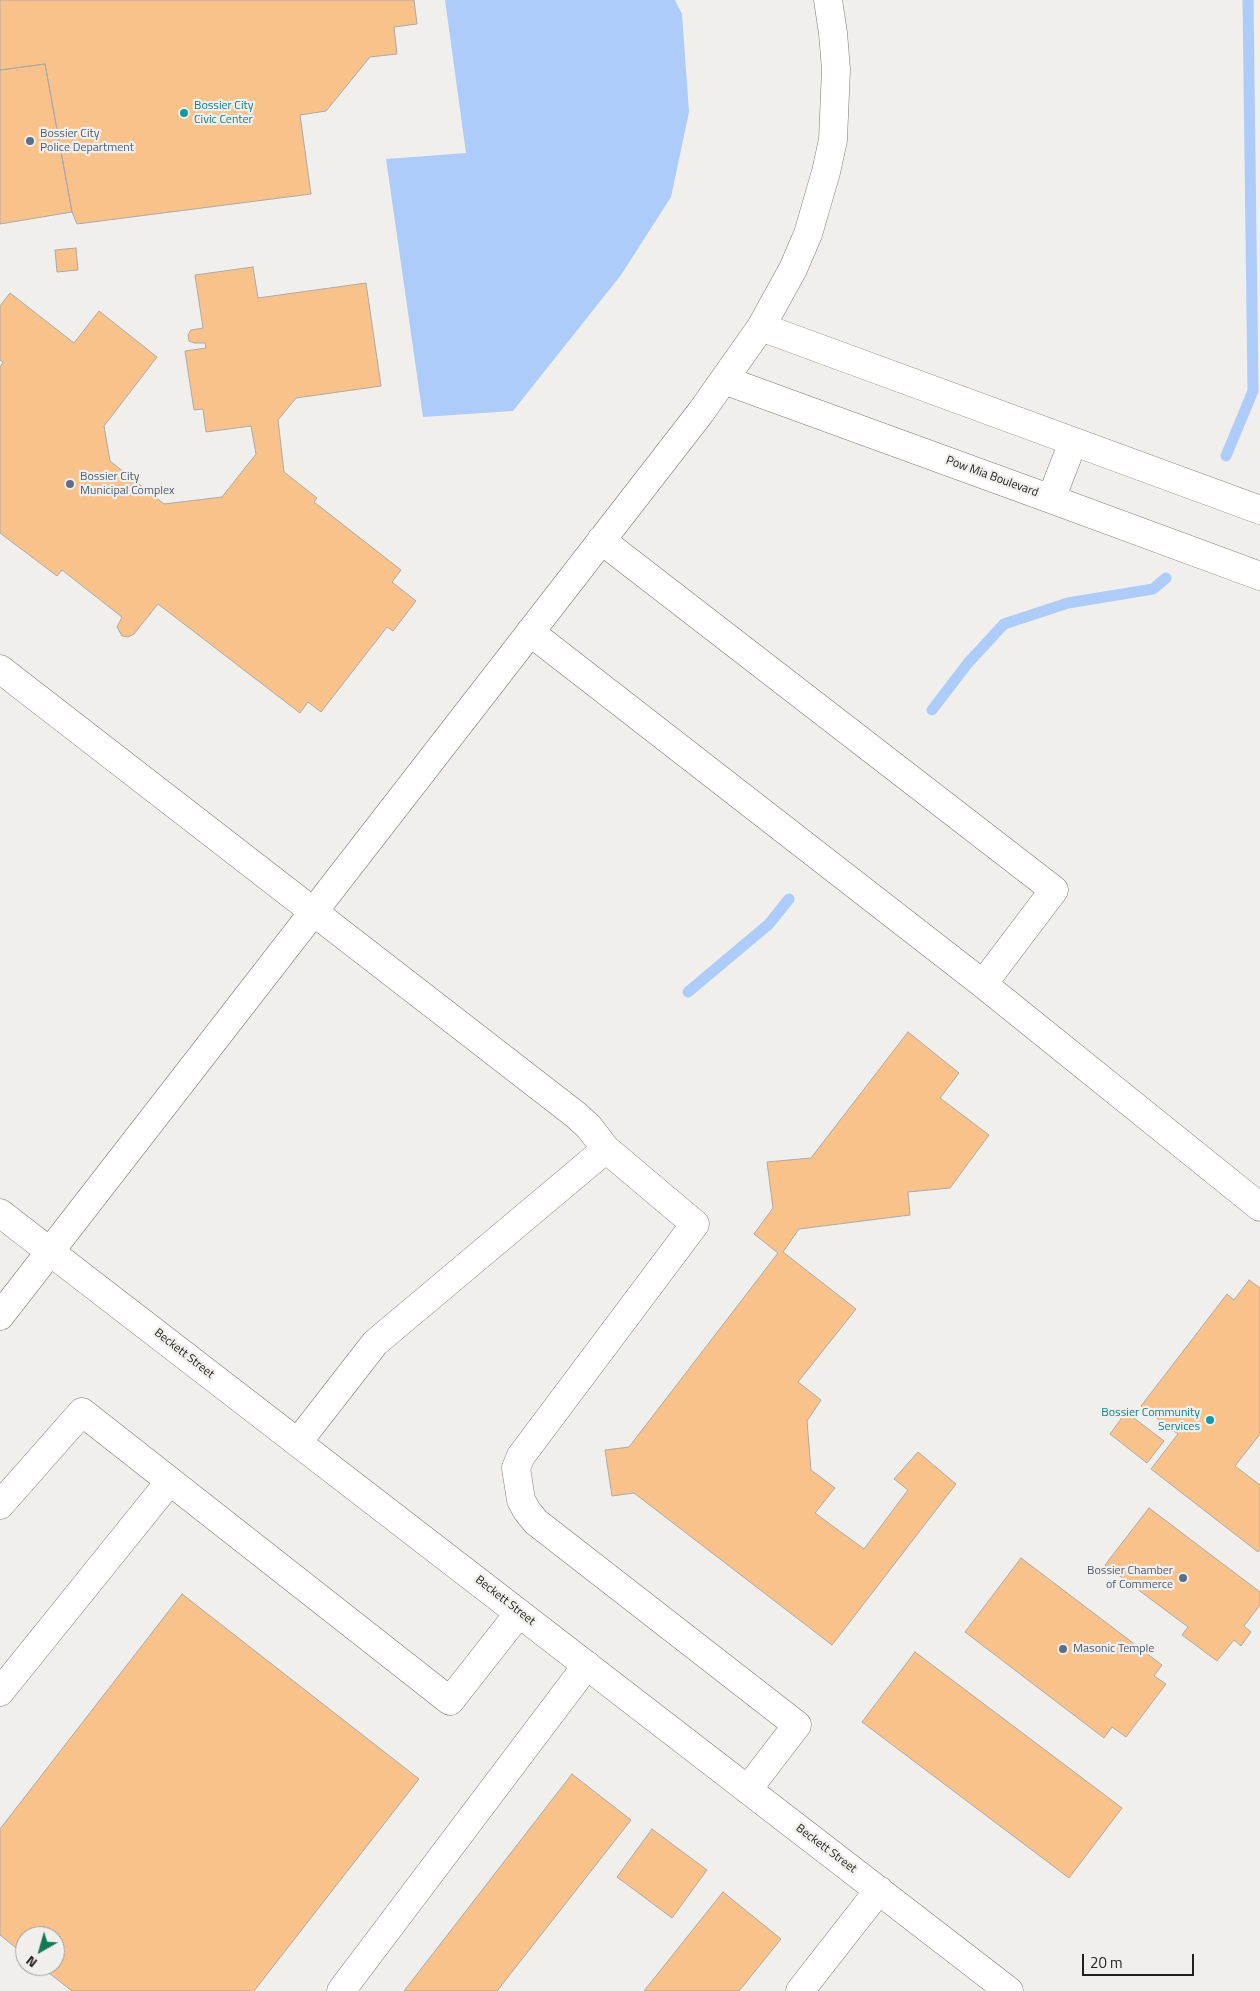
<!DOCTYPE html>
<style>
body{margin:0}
#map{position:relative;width:1260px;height:1991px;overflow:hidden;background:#f1efec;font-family:"Titillium Web",sans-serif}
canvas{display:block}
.north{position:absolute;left:15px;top:1926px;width:50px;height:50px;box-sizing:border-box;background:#f1efec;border:1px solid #9d9c9a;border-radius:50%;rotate:218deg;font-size:14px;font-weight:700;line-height:20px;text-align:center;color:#201f1e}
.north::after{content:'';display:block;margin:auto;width:18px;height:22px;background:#137b54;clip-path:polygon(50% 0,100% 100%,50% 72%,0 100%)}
.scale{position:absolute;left:1082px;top:1954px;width:112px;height:22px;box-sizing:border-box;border:2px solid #201f1e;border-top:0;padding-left:6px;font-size:15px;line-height:18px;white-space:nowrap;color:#201f1e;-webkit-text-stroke:4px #f1efec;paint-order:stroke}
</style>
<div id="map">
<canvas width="1260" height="1991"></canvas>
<div class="north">N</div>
<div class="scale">20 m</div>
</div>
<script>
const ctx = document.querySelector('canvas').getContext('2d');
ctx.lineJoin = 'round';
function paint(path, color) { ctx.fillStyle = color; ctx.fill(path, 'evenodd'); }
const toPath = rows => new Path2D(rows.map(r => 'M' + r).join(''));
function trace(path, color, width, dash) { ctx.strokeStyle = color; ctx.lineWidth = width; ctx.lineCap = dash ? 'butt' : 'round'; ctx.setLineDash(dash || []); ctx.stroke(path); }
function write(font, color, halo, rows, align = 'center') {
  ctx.font = font + ' "Titillium Web",sans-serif'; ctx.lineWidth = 4.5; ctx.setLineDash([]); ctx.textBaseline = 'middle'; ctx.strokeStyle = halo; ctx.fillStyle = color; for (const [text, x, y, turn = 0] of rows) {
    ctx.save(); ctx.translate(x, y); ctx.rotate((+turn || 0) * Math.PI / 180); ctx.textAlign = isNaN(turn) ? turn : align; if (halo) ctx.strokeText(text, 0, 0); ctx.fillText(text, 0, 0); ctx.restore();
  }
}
paint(toPath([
 [445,0,675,0,682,14,689,112,671,197,621,275,513,411,423,417,386,159,466,153]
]), '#aeccf9');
trace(toPath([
 [1226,456,1253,391,1248,0],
 [932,710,968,663,1004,624,1068,603,1153,589,1166,578],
 [688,992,769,924,789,899]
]), '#aeccf9', 11);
const building = toPath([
 [0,0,414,0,417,24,394,27,397,54,370,57,326,111,300,115,311,194,77,224,72,212,45,64,0,70,0,0],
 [45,64,72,212,0,224,0,70,45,64],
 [76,248,78,270,57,272,55,250,76,248],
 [253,267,258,298,366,283,381,386,296,398,278,420,284,472,317,498,314,502,401,570,392,582,416,601,393,631,387,627,321,712,308,702,300,713,158,604,134,634,128,637,122,636,117,627,122,617,62,570,57,576,0,533,0,367,3,362,0,360,0,306,10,293,74,343,99,311,157,357,104,426,110,461,164,504,222,497,256,454,251,426,206,432,203,409,194,410,185,351,206,348,205,343,194,343,189,341,188,335,191,330,203,328,195,275,253,267],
 [908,1032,959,1073,940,1098,989,1135,950,1188,908,1192,910,1215,799,1229,783,1252,856,1309,798,1382,821,1400,807,1421,811,1470,835,1488,815,1513,864,1549,908,1490,894,1479,918,1452,956,1484,832,1645,634,1493,612,1496,605,1450,629,1447,778,1253,754,1234,773,1208,767,1162,811,1158,908,1032],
 [1249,1280,1260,1288,1260,1434,1235,1466,1260,1485,1260,1549,1258,1552,1151,1469,1178,1434,1141,1406,1227,1294,1234,1300,1249,1280],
 [1126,1412,1164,1441,1147,1463,1110,1434,1126,1412],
 [1149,1508,1260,1592,1260,1605,1244,1626,1251,1632,1241,1646,1234,1640,1217,1661,1182,1635,1188,1627,1105,1565,1149,1508],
 [1021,1558,1162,1665,1154,1676,1166,1684,1126,1737,1112,1727,1104,1738,965,1632,1021,1558],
 [182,1594,419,1779,254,1991,72,1991,40,1966,55,1966,55,1936,25,1936,25,1955,0,1935,0,1829,182,1594],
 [915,1652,1122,1808,1069,1878,862,1722,915,1652],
 [572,1774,631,1820,497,1991,404,1991,572,1774],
 [652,1829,707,1870,672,1918,617,1877,652,1829],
 [723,1892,781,1939,739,1991,644,1991,723,1892]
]);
paint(building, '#f9c28b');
trace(building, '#aca9a7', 1);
const minor = toPath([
 [761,327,1260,510],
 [724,380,1051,499,1260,576],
 [1051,499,1073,442],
 [601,540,1054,890,983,984],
 [530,632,983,984,1260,1207],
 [0,669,576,1115,589,1127,606,1149,695,1224,521,1456,516,1468,521,1500,527,1511,536,1522,797,1725,748,1789],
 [0,1213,1009,1991],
 [0,1316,701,412,761,327,793,269,808,234,826,172,833,140,836,69,833,33,828,0],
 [298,1442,375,1343,606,1149],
 [0,1505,82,1412,450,1701,519,1613],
 [0,1692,170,1481],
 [341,1991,587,1665],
 [800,1991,879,1890]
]);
trace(minor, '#7d7b78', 29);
trace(minor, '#fff', 28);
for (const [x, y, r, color] of [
 [184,113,5,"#0f9aa8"],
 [30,141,5,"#5c6f8a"],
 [70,484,5,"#5c6f8a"],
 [1210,1420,5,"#0f9aa8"],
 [1183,1578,5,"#5c6f8a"],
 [1063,1649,5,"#5c6f8a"]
]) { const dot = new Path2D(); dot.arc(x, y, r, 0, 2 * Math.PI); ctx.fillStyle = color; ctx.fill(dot); trace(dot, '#f1efec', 2); }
write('12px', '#0d838f', '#f1efec', [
 ["Bossier City",194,106],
 ["Civic Center",194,120],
 ["Bossier Community",1200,1413,"right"],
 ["Services",1200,1427,"right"]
], 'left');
write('12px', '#4e5e75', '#f1efec', [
 ["Bossier City",40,134],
 ["Police Department",40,148],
 ["Bossier City",80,477],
 ["Municipal Complex",80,491],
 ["Bossier Chamber",1173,1571,"right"],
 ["of Commerce",1173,1585,"right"],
 ["Masonic Temple",1073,1649]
], 'left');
write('12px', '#201f1e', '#f1efec', [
 ["Pow Mia Boulevard",992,477,20],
 ["Beckett Street",184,1354,38],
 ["Beckett Street",505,1601,38],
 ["Beckett Street",826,1849,37]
]);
</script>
